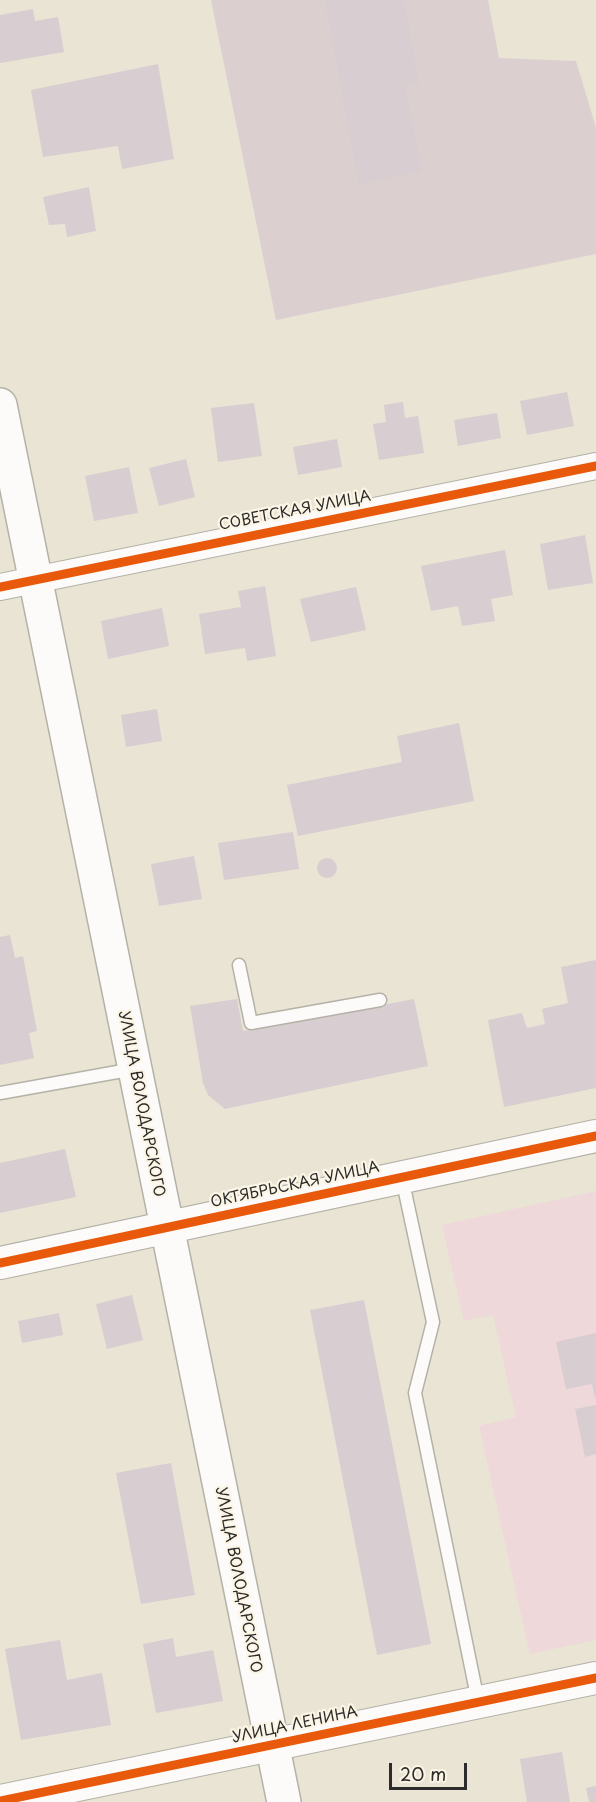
<!DOCTYPE html>
<meta charset="utf-8">
<style>
body{margin:0}
#map{position:relative;width:596px;height:1802px;overflow:hidden;background:#e9e4d4;font-family:"Playpen Sans",sans-serif}
canvas{display:block}
.scale{position:absolute;left:389px;top:1763px;width:78px;height:27px;box-sizing:border-box;border:3px solid #2b2b2b;border-top:0;padding-left:8px;font-size:18px;line-height:21px;white-space:nowrap;color:#2b2b2b;-webkit-text-stroke:4px #fcf5e5;paint-order:stroke}
</style>
<div id="map">
<canvas width="596" height="1802"></canvas>
<div class="scale">20 m</div>
</div>
<script>
const ctx = document.querySelector('canvas').getContext('2d');
ctx.lineJoin = 'round';
function paint(path, color) { ctx.fillStyle = color; ctx.fill(path, 'evenodd'); }
const toPath = rows => new Path2D(rows.map(r => 'M' + r).join(''));
function trace(path, color, width, dash) { ctx.strokeStyle = color; ctx.lineWidth = width; ctx.lineCap = dash ? 'butt' : 'round'; ctx.setLineDash(dash || []); ctx.stroke(path); }
function write(font, color, halo, rows, align = 'center') {
  ctx.font = font + ' "Playpen Sans",sans-serif'; ctx.lineWidth = 4.5; ctx.setLineDash([]); ctx.textBaseline = 'middle'; ctx.strokeStyle = halo; ctx.fillStyle = color; for (const [text, x, y, turn = 0] of rows) {
    ctx.save(); ctx.translate(x, y); ctx.rotate((+turn || 0) * Math.PI / 180); ctx.textAlign = isNaN(turn) ? turn : align; if (halo) ctx.strokeText(text, 0, 0); ctx.fillText(text, 0, 0); ctx.restore();
  }
}
paint(toPath([
 [596,1191,596,1640,530,1654,479,1426,516,1417,493,1315,464,1321,442,1225]
]), '#efd8d9');
paint(toPath([
 [211,0,488,0,499,58,576,61,596,128,596,254,276,320]
]), '#dbcfd0');
paint(toPath([
 [325,0,404,0,419,83,405,86,422,171,359,185],
 [33,9,35,21,58,17,64,52,0,63,0,15],
 [158,64,174,159,122,169,118,146,43,157,31,90],
 [89,187,96,231,67,237,65,224,49,225,43,197],
 [567,392,574,426,527,435,520,401],
 [403,402,405,418,418,416,424,453,379,460,373,424,386,422,384,405],
 [254,403,262,456,218,462,211,408],
 [497,413,501,438,458,446,454,420],
 [337,439,342,467,298,475,293,447],
 [186,459,195,497,159,506,149,468],
 [129,467,138,513,94,521,85,476],
 [585,535,593,583,548,590,540,544],
 [505,550,513,595,491,599,495,621,462,626,458,606,431,611,421,566],
 [265,586,276,656,247,661,245,648,205,654,199,614,241,607,238,591],
 [356,587,366,630,311,642,300,599],
 [162,608,169,646,108,659,101,621],
 [157,709,162,741,126,747,121,715],
 [459,723,474,801,298,836,287,785,402,762,397,736],
 [293,832,299,869,224,880,218,843],
 [194,856,202,899,159,906,151,864],
 '317 868a10 10 0 1 1 20 0a10 10 0 1 1-20 0Z',
 [10,935,15,958,23,956,37,1031,29,1033,34,1058,0,1065,0,937],
 [596,960,596,1088,504,1107,488,1020,522,1013,527,1028,545,1024,542,1009,568,1003,561,967],
 [237,999,243,1031,414,999,428,1066,225,1109,208,1095,203,1083,190,1006],
 [65,1149,76,1197,0,1213,0,1163],
 [132,1295,143,1340,107,1349,96,1304],
 [364,1300,431,1644,377,1655,310,1310],
 [59,1313,63,1335,22,1343,18,1321],
 [596,1333,596,1397,595,1398,592,1384,566,1389,556,1342],
 [596,1405,596,1454,585,1457,575,1409],
 [171,1463,195,1595,141,1604,116,1473],
 [173,1638,176,1657,213,1650,223,1701,156,1713,143,1644],
 [60,1640,67,1680,102,1673,111,1725,21,1740,5,1649],
 [562,1752,570,1802,527,1802,520,1759],
 [596,1786,596,1802,589,1802,586,1788]
]), '#d8cdd0');
const service = toPath([
 [239,965,251,1023,380,1000],
 [0,1093,134,1069],
 [402,1178,433,1322,415,1393,478,1701]
]);
const minor = toPath([
 [0,587,596,466]
]);
const tertiary = toPath([
 [0,1263,596,1136],
 [0,1801,596,1678]
]);
const primary = toPath([
 [0,405,284,1802]
]);
trace(service, '#b4b1a7', 15);
trace(minor, '#b4b1a7', 28);
trace(tertiary, '#b4b1a7', 34);
trace(primary, '#b4b1a7', 36);
trace(service, '#fcfbf9', 12);
trace(minor, '#fcfbf9', 26);
trace(tertiary, '#fcfbf9', 32);
trace(primary, '#fcfbf9', 33);
trace(toPath([
 [0,587,596,466],
 [0,1263,596,1136],
 [0,1801,596,1678]
]), '#e8590c', 9);
write('15px', '#2b2b2b', '#fcf5e5', [
 ["СОВЕТСКАЯ УЛИЦА",295,511,-11],
 ["УЛИЦА ВОЛОДАРСКОГО",141,1104,79],
 ["ОКТЯБРЬСКАЯ УЛИЦА",295,1185,-12],
 ["УЛИЦА ВОЛОДАРСКОГО",238,1580,79],
 ["УЛИЦА ЛЕНИНА",295,1725,-12]
]);
</script>
